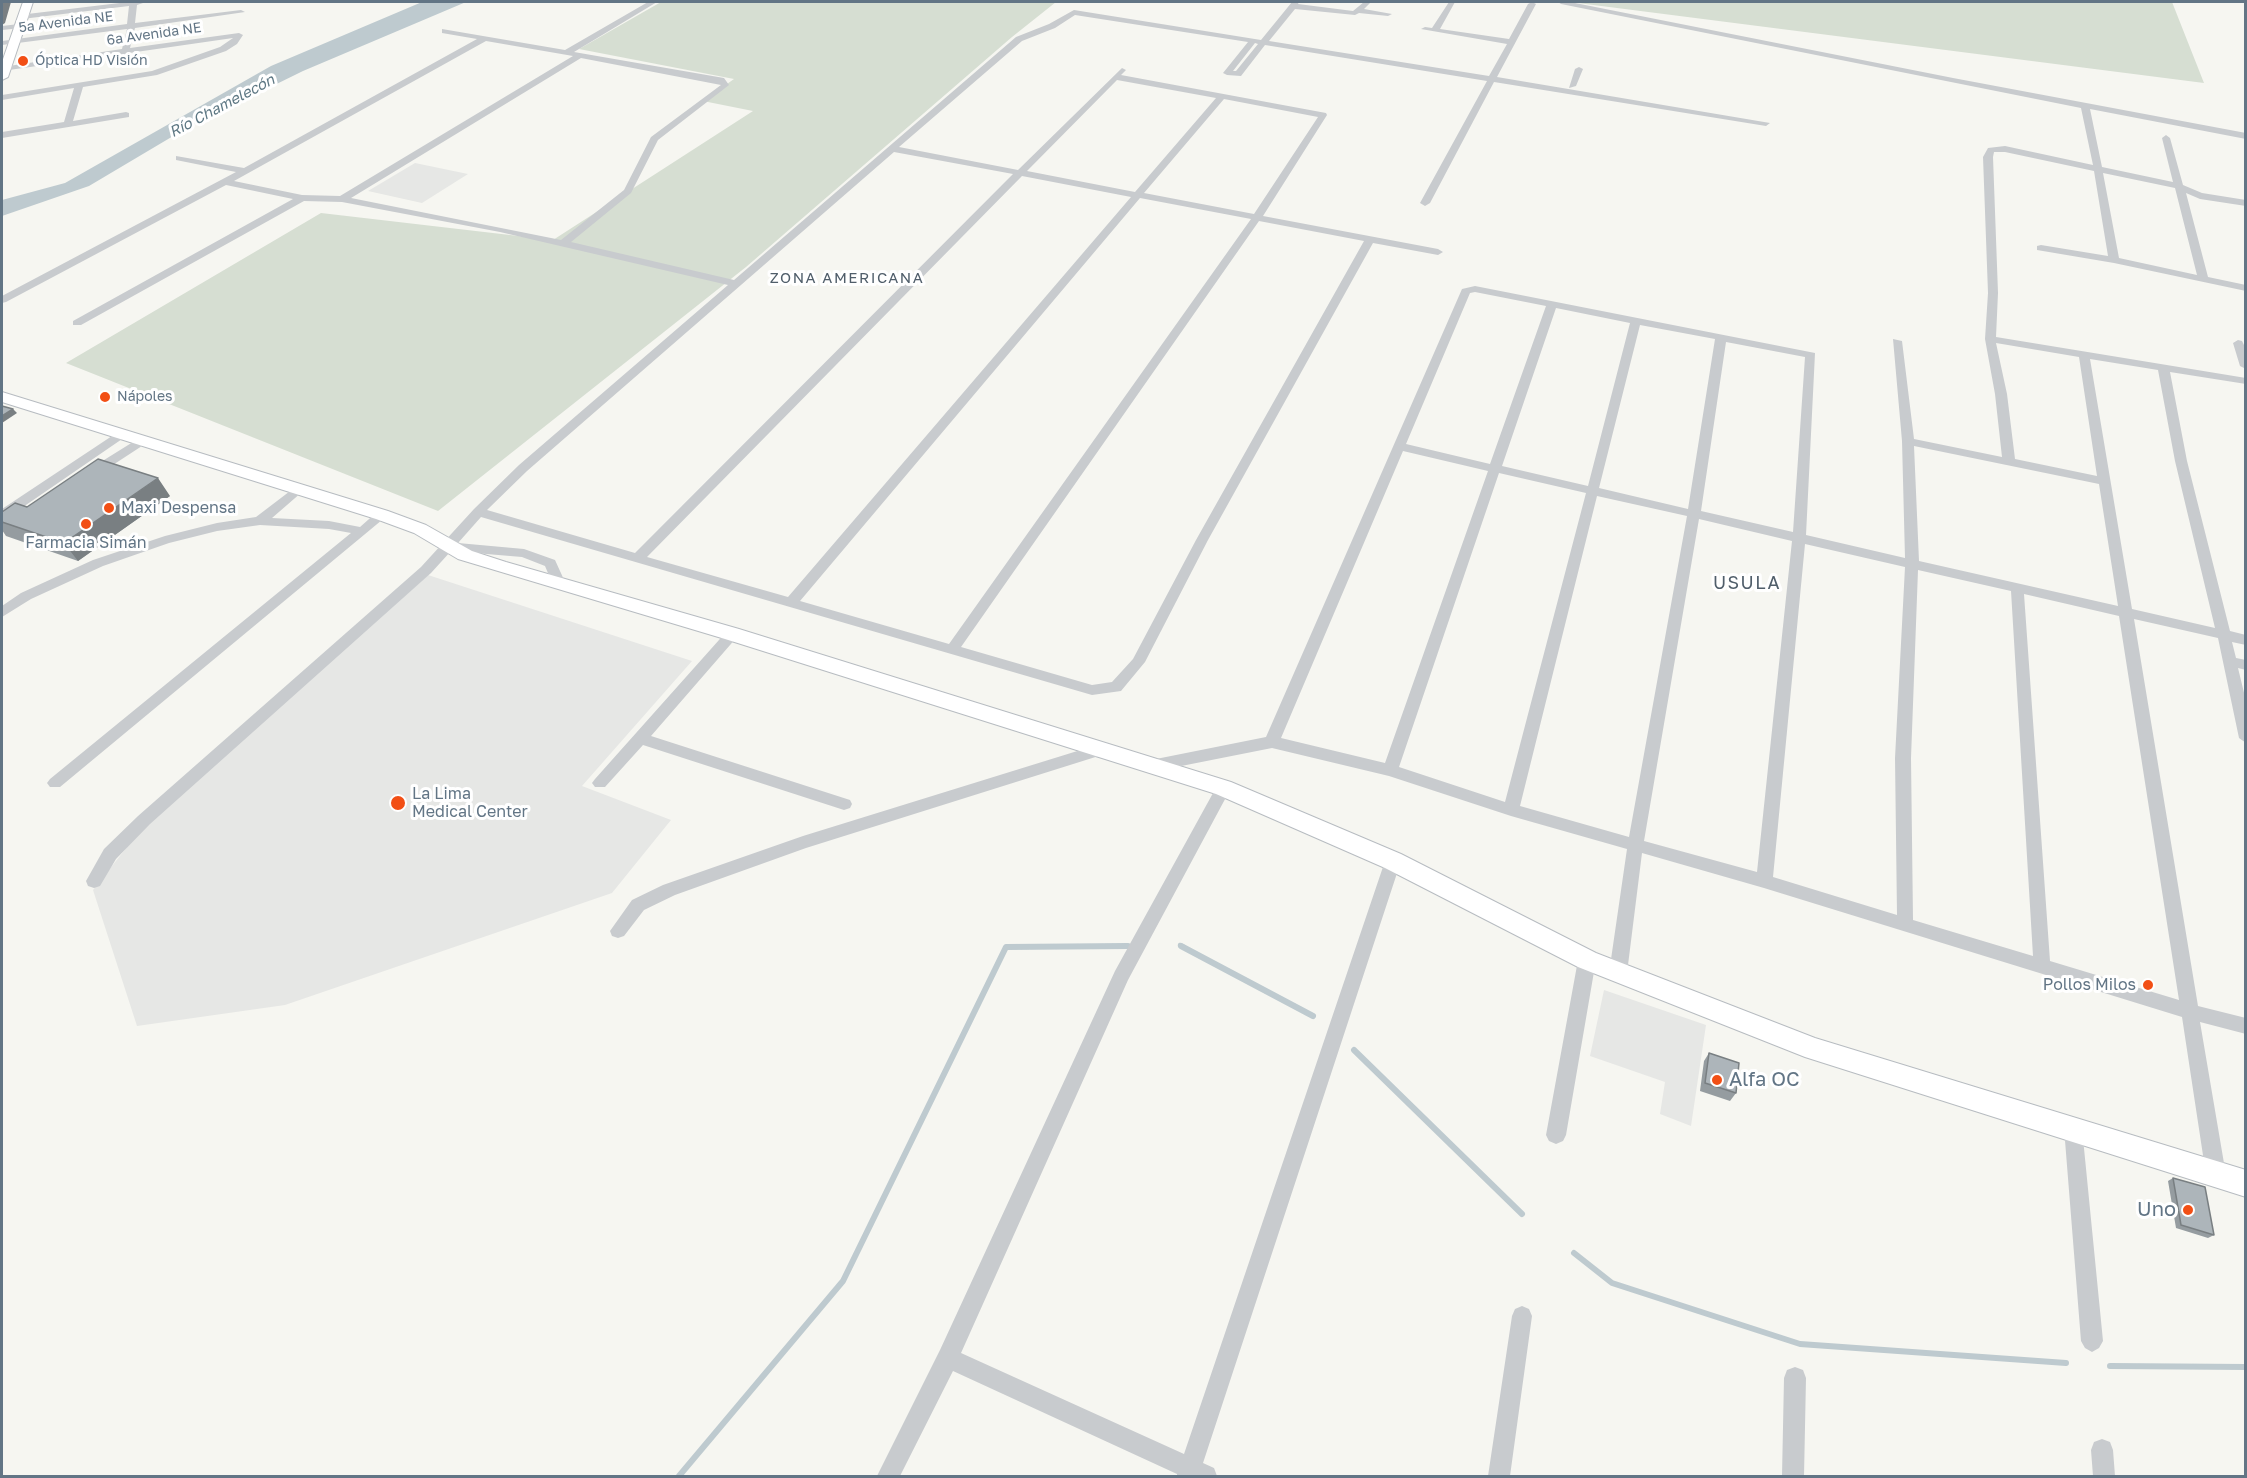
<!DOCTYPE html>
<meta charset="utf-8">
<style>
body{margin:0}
#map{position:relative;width:2247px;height:1478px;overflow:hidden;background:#f6f6f1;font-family:"Golos Text",sans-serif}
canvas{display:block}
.frame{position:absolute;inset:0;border:3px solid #627585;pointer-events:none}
</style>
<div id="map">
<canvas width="2247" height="1478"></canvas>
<div class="frame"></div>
</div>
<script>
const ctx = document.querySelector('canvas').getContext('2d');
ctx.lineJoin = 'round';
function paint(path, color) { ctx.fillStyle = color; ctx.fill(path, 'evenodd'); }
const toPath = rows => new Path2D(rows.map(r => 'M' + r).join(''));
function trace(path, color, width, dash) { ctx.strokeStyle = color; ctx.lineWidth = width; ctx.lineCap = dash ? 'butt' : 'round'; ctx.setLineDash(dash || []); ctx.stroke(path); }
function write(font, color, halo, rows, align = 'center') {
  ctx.font = font + ' "Golos Text",sans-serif'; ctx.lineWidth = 6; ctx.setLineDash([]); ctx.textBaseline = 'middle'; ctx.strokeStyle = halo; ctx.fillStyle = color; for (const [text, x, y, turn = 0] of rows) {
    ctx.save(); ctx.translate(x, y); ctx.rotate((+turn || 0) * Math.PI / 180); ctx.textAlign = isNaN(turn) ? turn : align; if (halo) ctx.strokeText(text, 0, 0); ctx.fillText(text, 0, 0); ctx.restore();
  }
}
paint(toPath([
 [415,163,468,174,422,203,368,191],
 [428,575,692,661,582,786,671,820,612,893,285,1005,137,1026,93,890,146,823],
 [1604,990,1706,1025,1691,1126,1660,1114,1665,1082,1590,1056]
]), '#e6e7e5');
paint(toPath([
 [661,2,1056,2,1012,37,746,267,438,511,66,363,321,213,553,240,753,111,703,101,734,79,579,49],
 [1570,2,2172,2,2204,83]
]), '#d6ded2');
paint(toPath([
 [422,2,466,2,303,71,185,129,89,186,2,216,2,200,65,183,271,66]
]), '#becacf');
trace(toPath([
 [1180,945,1184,947],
 [1006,947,1128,946]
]), '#becacf', 4.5);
trace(toPath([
 [1181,946,1313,1016],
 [1354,1050,1522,1214],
 [1574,1253,1612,1283,1800,1344,2066,1363],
 [2110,1366,2246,1367],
 [679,1476,843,1281,1006,947,1128,946]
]), '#becacf', 6);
const secondary = toPath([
 [23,2,33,2,8,77,2,80,2,62,23,2],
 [2,392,388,511,426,525,472,551,506,562,739,629,1231,782,1401,854,1596,953,1815,1038,2246,1170,2246,1197,1805,1057,1578,967,1385,868,1216,794,725,639,458,559,414,533,376,519,2,402,2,392]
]);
trace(secondary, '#b7bcc1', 2);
paint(toPath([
 [128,2,146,2,137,5,135,23,241,10,245,12,135,28,130,48,239,33,243,35,237,44,226,51,157,75,83,87,73,121,126,112,129,113,129,117,2,138,2,132,64,122,74,88,2,100,2,95,152,71,220,47,233,38,129,53,126,66,122,68,118,66,121,54,2,71,2,67,122,49,127,29,2,45,2,41,127,24,129,6,22,19,19,15,128,2],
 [648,2,657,2,574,52,724,78,729,85,658,140,631,193,571,242,734,280,1016,37,1049,24,1074,10,1261,40,1292,2,1299,2,1298,4,1353,11,1364,2,1371,2,1364,9,1392,14,1388,16,1359,13,1355,15,1295,9,1269,41,1489,76,1507,44,1421,29,1425,27,1432,28,1449,2,1455,2,1440,29,1509,39,1528,4,1532,2,1536,4,1497,77,1770,123,1766,126,1494,82,1430,203,1425,206,1420,203,1487,81,1265,45,1241,76,1227,75,1223,73,1248,42,1075,15,1055,28,1022,41,899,147,1018,170,1122,68,1126,70,1121,75,1326,113,1327,115,1263,216,1438,249,1443,252,1438,255,1373,243,1208,540,1145,662,1121,691,1092,695,481,517,458,543,524,549,555,560,565,582,563,585,553,585,545,566,522,557,451,551,431,573,150,824,116,859,100,886,94,888,88,886,86,881,104,849,138,816,421,567,474,509,519,465,728,285,500,232,342,202,304,201,81,325,73,325,73,321,293,199,226,185,6,302,2,303,2,296,236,172,176,160,176,156,244,168,477,39,442,33,442,29,565,50,648,2],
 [486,41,573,56,340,196,302,195,234,181,486,41],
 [1255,43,1258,44,1236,71,1233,71,1255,43],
 [581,58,721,85,651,137,624,190,561,240,351,198,581,58],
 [1117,80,1216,98,1135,192,1027,171,1117,80],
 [1224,99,1318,117,1254,214,1144,193,1224,99],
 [894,152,1013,174,635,553,487,510,527,471,894,152],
 [1022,176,1131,197,788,597,647,557,1022,176],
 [1140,198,1251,219,949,644,800,601,1140,198],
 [1259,221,1364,241,1196,540,1133,659,1112,682,1092,685,961,647,1259,221],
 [1558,2,1570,2,1953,78,2246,133,2246,139,2090,109,2102,167,2173,182,2162,138,2166,135,2170,138,2183,185,2202,193,2246,200,2246,206,2200,199,2186,193,2208,277,2246,285,2246,291,2114,263,2037,250,2037,246,2041,245,2108,256,2094,171,2005,152,1994,152,1993,157,1998,293,1996,337,2246,378,2246,384,2170,372,2187,461,2230,631,2246,635,2246,645,2232,642,2236,658,2246,660,2246,670,2238,668,2246,701,2246,743,2239,738,2218,638,2134,619,2198,1006,2246,1018,2246,1034,2200,1022,2226,1175,2223,1182,2216,1184,2209,1182,2206,1175,2182,1017,1764,888,1642,853,1627,973,1624,978,1618,981,1612,978,1609,973,1627,849,1511,816,1389,776,1272,748,1151,772,1146,770,1143,766,1146,762,1151,760,1266,737,1462,289,1475,286,1815,353,1806,535,1905,558,1902,441,1893,339,1902,341,1914,439,2002,457,1995,394,1985,339,1988,293,1983,157,1988,148,2005,146,2093,165,2081,108,1561,4,1558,2],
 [2103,173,2175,188,2197,275,2119,258,2103,173],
 [1475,292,1546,306,1490,464,1406,444,1470,293,1475,292],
 [1556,308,1630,323,1588,486,1502,466,1556,308],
 [1640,325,1715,339,1688,509,1599,488,1640,325],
 [1726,342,1805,357,1793,532,1701,511,1726,342],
 [1996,343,2079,357,2097,476,2015,459,2007,394,1996,343],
 [2090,359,2158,370,2175,461,2215,628,2132,609,2090,359],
 [1914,446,2099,484,2118,606,1919,561,1914,446],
 [1403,451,1488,471,1385,763,1281,738,1403,451],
 [1499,473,1586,493,1505,802,1399,767,1499,473],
 [1597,496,1687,516,1629,837,1520,806,1597,496],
 [1699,519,1792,541,1757,872,1644,841,1699,519],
 [1805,544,1905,567,1895,758,1897,915,1773,877,1805,544],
 [1918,570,2011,591,2033,956,1913,920,1911,758,1918,570],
 [2024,594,2119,616,2179,1000,2050,961,2024,594],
 [19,24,23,26,22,28,2,30,2,26,19,24],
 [1579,67,1583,69,1576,86,1569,88,1575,69,1579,67],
 [2238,340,2242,341,2246,349,2246,369,2240,366,2233,343,2238,340],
 [121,430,127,434,125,437,7,518,2,519,2,509,121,430],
 [141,437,145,438,145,444,96,476,88,476,88,470,141,437],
 [298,485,302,486,302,492,272,518,329,521,360,527,377,512,387,512,388,515,60,787,50,787,47,783,50,779,351,533,329,529,260,525,217,531,169,543,103,566,31,599,2,617,2,606,21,593,93,560,165,536,217,523,256,517,298,485],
 [732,629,739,634,737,637,651,736,850,800,852,804,850,808,844,810,643,745,605,787,595,787,592,783,595,779,727,631,732,629],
 [1100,744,1105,746,1108,750,1105,754,806,848,675,895,644,910,624,936,618,938,612,936,610,931,632,900,663,885,803,836,1100,744],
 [1223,782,1228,784,1231,788,1128,980,961,1353,1184,1454,1385,861,1387,856,1393,854,1399,856,1401,861,1203,1463,1214,1468,1217,1476,1177,1476,1177,1474,953,1371,900,1476,877,1476,940,1350,1115,971,1218,784,1223,782],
 [1587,953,1593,955,1596,960,1566,1135,1563,1141,1556,1144,1549,1141,1546,1135,1578,960,1581,955,1587,953],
 [2073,1119,2080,1122,2082,1128,2103,1341,2099,1348,2092,1352,2085,1348,2081,1341,2064,1128,2066,1122,2073,1119],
 [1522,1306,1529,1309,1532,1316,1510,1476,1488,1476,1512,1316,1515,1309,1522,1306],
 [1795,1367,1803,1370,1806,1378,1804,1476,1782,1476,1784,1378,1787,1370,1795,1367],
 [2102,1439,2110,1442,2113,1450,2115,1476,2093,1476,2091,1450,2094,1442,2102,1439]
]), '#c8cbce');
paint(secondary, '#fff');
paint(toPath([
 [170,496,78,561,6,536,2,530,2,512,27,507],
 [1709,1053,1736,1093,1730,1101,1700,1091,1704,1061],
 [2173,1178,2214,1235,2208,1238,2176,1228,2168,1181]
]), '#959ca0');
paint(toPath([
 [3,2,11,2,5,23,2,25,2,8],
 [13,409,17,413,2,423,2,416],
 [158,478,170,496,78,561,64,543]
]), '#797f82');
const building = toPath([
 [2,406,13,409,2,416,2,406],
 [98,459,158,478,64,543,2,522,2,512,15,503,27,507,98,459],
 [1709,1053,1739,1063,1736,1093,1705,1083,1709,1053],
 [2173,1178,2205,1187,2214,1235,2181,1225,2173,1178]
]);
paint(building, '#adb5ba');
trace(building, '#797f82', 1.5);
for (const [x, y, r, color] of [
 [23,61,6,"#f24f15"],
 [105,397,6,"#f24f15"],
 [109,508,6,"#f24f15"],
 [86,524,6,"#f24f15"],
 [398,803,8,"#f24f15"],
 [2148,985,6,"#f24f15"],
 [1717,1080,6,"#f24f15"],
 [2188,1210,6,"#f24f15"]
]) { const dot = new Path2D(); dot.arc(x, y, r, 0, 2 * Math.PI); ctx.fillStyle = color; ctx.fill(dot); trace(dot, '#fff', 2); }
write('14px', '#627585', '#fff', [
 ["5a Avenida NE",66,22,-7],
 ["6a Avenida NE",154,34,-8]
]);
write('14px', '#627585', '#fff', [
 ["Óptica HD Visión",35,61],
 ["Nápoles",117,397]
], 'left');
write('italic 15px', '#5d7783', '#fff', [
 ["Río Chamelecón",222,106,-28]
]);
ctx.letterSpacing = '1.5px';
write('15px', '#505e6a', '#fff', [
 ["ZONA AMERICANA",847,278]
]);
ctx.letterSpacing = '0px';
write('16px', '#627585', '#fff', [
 ["Maxi Despensa",121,508],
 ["Farmacia Simán",86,543,"center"],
 ["La Lima",412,794],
 ["Medical Center",412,812],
 ["Pollos Milos",2136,985,"right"]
], 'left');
ctx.letterSpacing = '1.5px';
write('18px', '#505e6a', '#fff', [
 ["USULA",1747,583]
]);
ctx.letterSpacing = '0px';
write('20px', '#627585', '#fff', [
 ["Alfa OC",1729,1080],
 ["Uno",2176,1210,"right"]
], 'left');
</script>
